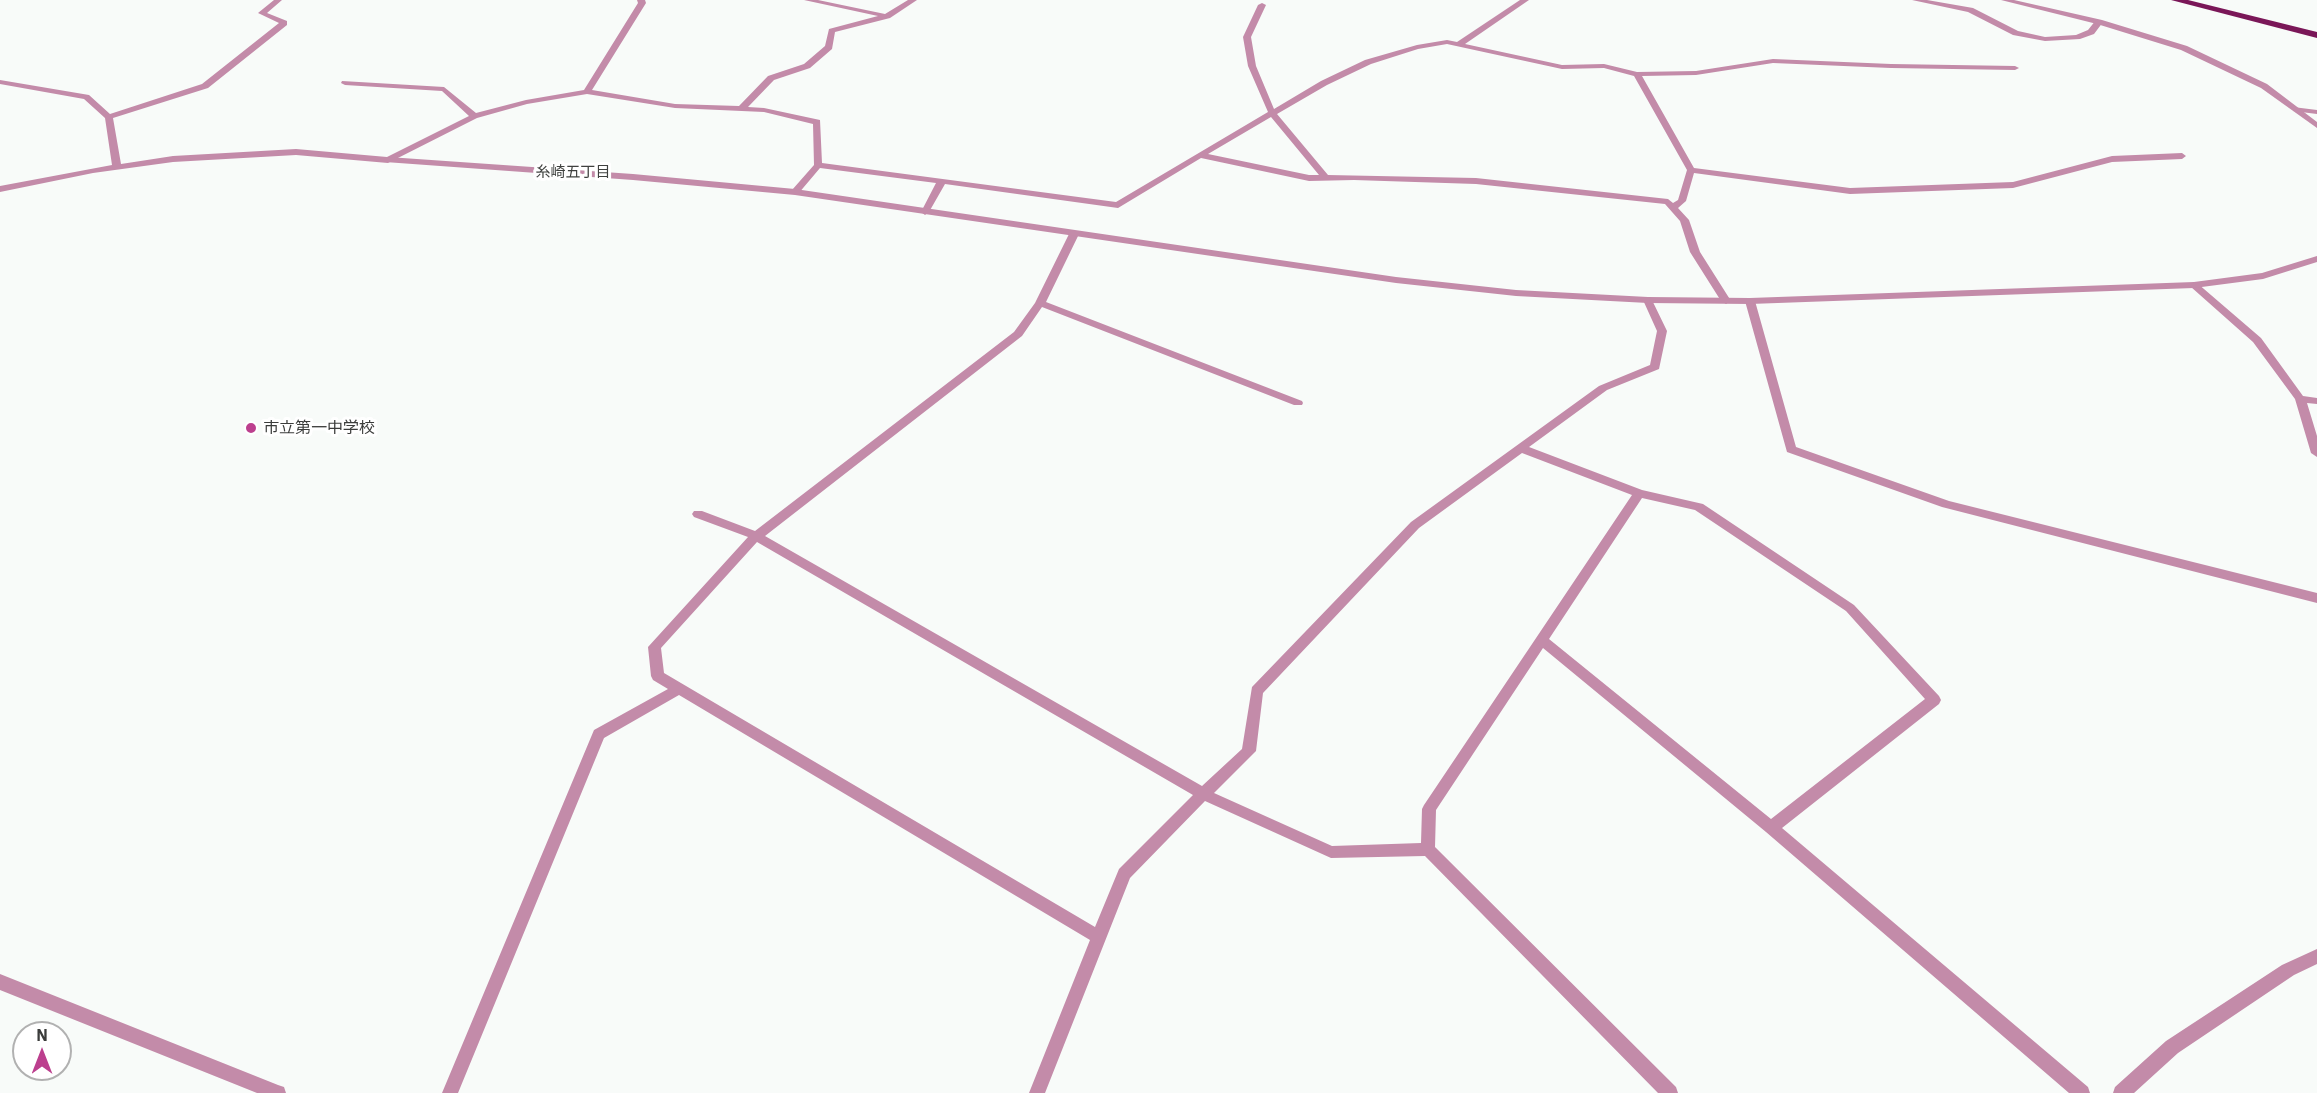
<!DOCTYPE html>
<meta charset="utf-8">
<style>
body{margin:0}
#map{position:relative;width:2317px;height:1093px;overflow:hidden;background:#f8fbf9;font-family:"IBM Plex Sans",sans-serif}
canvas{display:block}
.north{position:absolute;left:12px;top:1021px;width:60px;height:60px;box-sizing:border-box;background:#fff;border:2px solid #b1b1b1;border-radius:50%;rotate:0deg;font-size:16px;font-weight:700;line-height:24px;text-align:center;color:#3b3c3b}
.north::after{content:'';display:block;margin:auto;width:21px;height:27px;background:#bc3f8e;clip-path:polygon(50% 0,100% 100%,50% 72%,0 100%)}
</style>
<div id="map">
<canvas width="2317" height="1093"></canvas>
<div class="north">N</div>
</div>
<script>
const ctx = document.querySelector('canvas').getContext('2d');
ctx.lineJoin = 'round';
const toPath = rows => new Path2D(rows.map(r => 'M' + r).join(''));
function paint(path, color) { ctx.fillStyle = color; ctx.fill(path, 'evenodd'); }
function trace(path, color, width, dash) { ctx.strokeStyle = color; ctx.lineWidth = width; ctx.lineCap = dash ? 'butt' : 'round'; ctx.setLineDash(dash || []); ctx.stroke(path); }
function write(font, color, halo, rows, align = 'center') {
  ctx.font = font + ' "IBM Plex Sans","Noto Sans JP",sans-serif'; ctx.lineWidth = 6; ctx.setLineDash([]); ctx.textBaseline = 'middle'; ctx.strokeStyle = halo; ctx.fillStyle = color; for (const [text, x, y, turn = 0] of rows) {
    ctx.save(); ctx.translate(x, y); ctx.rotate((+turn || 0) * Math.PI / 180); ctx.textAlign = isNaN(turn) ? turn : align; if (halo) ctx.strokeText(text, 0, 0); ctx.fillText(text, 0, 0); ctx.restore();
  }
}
paint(toPath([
 [274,0,282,0,267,13,287,21,287,25,208,88,113,118,121,164,173,156,296,149,387,157,469,116,442,91,345,85,341,83,342,81,444,87,476,113,526,100,584,90,638,3,637,0,645,0,646,3,592,90,675,104,739,106,768,76,804,64,825,46,829,29,878,16,804,0,818,0,885,14,908,0,917,0,890,18,835,32,832,49,810,68,774,80,748,107,764,108,820,120,822,163,1116,202,1268,112,1248,66,1243,37,1258,5,1262,3,1266,5,1251,37,1256,66,1274,109,1321,81,1365,60,1417,45,1447,40,1457,42,1520,0,1529,0,1465,44,1562,65,1604,64,1637,72,1696,71,1773,59,1891,64,2015,66,2019,68,2015,70,1891,68,1773,63,1696,75,1642,76,1694,168,1850,188,2013,182,2112,156,2182,153,2186,156,2182,159,2112,162,2013,188,1850,194,1694,173,1686,201,1678,208,1689,220,1700,252,1731,301,1726,304,1721,301,1690,252,1680,221,1665,204,1476,184,1354,180,1309,181,1201,158,1118,208,945,184,929,212,925,215,921,212,936,183,820,168,798,194,792,194,792,190,814,165,813,124,764,112,675,108,587,94,527,104,477,118,388,163,296,155,173,162,93,173,0,192,0,186,112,165,105,118,84,99,0,84,0,80,89,95,110,114,202,84,279,23,258,13,274,0],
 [1447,44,1562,69,1604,68,1634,76,1687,170,1678,200,1673,203,1668,199,1476,178,1328,175,1277,114,1327,85,1371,64,1418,49,1447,44],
 [1271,117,1319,175,1309,175,1208,154,1271,117],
 [1912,0,1927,0,1973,8,2018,31,2045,37,2076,35,2088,30,2096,20,2103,22,2094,34,2080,39,2045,41,2013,35,1968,12,1912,0],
 [2293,107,2317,110,2317,114,2293,111,2293,107],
 [1074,231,1079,234,1046,302,1302,401,1303,403,1302,405,1294,405,1042,307,1022,336,765,536,1202,786,1242,749,1252,687,1411,522,1599,386,1650,365,1657,331,1643,300,1645,298,1651,298,1667,331,1659,369,1607,390,1529,447,1642,490,1703,504,1854,605,1939,696,1941,700,1939,704,1782,828,2088,1087,2090,1093,2069,1093,1766,832,1543,648,1436,810,1435,847,1676,1087,1678,1093,1658,1093,1425,856,1331,858,1205,801,1130,878,1045,1093,1029,1093,1090,940,679,695,604,738,458,1093,442,1093,594,730,668,689,653,680,651,676,648,647,748,537,694,517,692,514,694,511,702,511,755,531,1014,332,1035,303,1069,234,1074,231],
 [1522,453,1632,495,1424,805,1422,809,1421,843,1332,846,1214,793,1256,751,1263,693,1419,528,1522,453],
 [1642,498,1695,510,1846,611,1925,699,1771,819,1549,639,1642,498],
 [757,542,1193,795,1119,869,1095,927,664,673,661,648,757,542],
 [2194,282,2197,283,2261,338,2303,396,2317,398,2317,404,2307,403,2317,436,2317,457,2311,453,2295,399,2253,342,2191,287,2189,285,2194,282],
 [1750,298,1755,301,1796,447,1949,501,2317,593,2317,603,1942,507,1787,452,1745,301,1750,298],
 [2317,949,2317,964,2294,975,2178,1053,2134,1093,2113,1093,2115,1087,2166,1041,2282,965,2317,949],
 [0,974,278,1085,284,1087,286,1093,257,1093,0,990,0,974]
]), '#c38ba9');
paint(toPath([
 [2001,0,2014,0,2102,20,2187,46,2267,84,2317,122,2317,128,2261,88,2181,50,2097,24,2001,0],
 [388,157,633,174,795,189,1396,277,1516,290,1648,297,1750,298,2194,282,2262,273,2317,256,2317,262,2263,279,2194,288,1750,304,1648,303,1516,296,1396,283,795,195,633,180,385,162,385,158,388,157]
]), '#c38ba9');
paint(toPath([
 [2171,0,2188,0,2317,32,2317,38,2171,0]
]), '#7a1758');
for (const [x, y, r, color] of [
 [251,428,6,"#bc3f8e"]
]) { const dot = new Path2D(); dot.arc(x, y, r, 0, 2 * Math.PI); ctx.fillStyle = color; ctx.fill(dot); trace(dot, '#fff', 2); }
write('15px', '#3f413f', '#fff', [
 ["糸崎五丁目",573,173]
]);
write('16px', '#3b3c3b', '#fff', [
 ["市立第一中学校",263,428]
], 'left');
</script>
